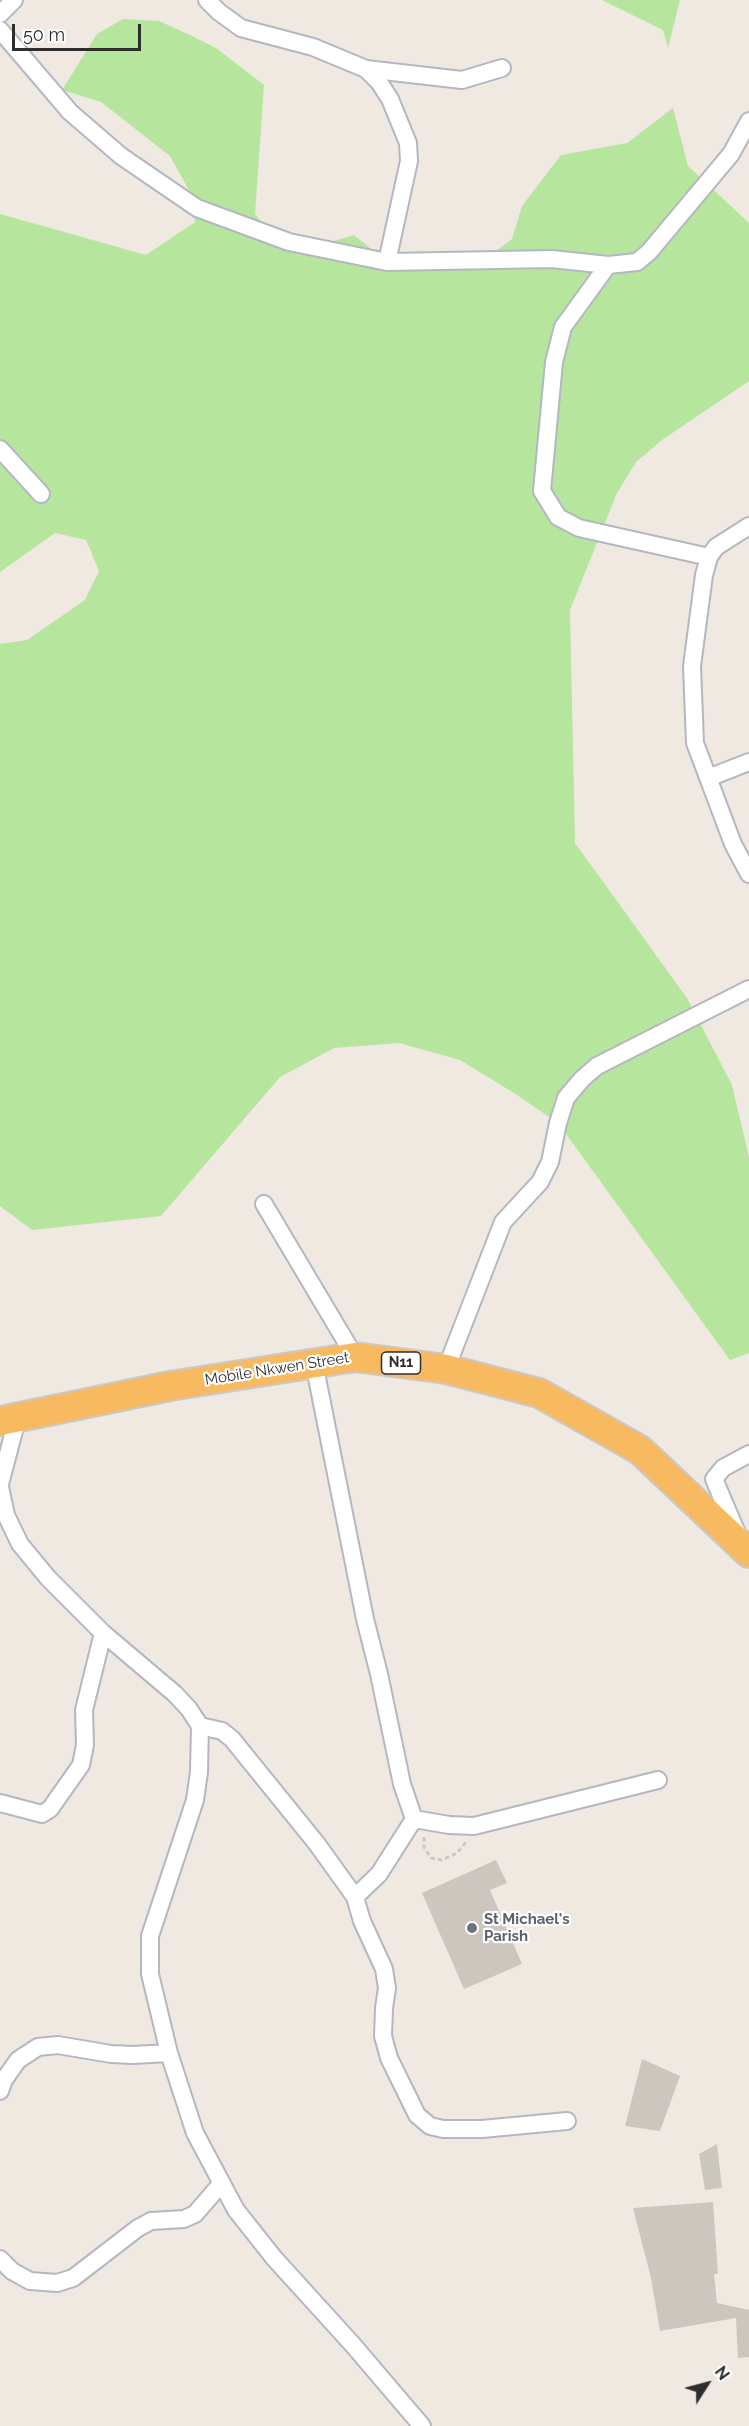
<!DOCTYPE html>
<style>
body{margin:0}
#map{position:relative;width:749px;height:2426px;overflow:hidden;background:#efe9e1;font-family:Raleway,sans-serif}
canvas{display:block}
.north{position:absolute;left:677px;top:2354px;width:60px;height:60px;-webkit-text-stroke:4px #fff;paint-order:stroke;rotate:54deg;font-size:16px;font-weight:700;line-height:24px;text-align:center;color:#2e2e2e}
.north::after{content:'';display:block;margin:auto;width:21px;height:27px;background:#2e2e2e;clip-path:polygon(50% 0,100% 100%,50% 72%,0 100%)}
.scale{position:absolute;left:12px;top:24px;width:129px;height:27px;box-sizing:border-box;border:3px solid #2e2e2e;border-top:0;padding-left:8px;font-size:18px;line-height:21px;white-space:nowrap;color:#2e2e2e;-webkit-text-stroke:4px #fff;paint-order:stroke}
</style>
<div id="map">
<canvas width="749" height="2426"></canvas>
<div class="north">N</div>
<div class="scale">50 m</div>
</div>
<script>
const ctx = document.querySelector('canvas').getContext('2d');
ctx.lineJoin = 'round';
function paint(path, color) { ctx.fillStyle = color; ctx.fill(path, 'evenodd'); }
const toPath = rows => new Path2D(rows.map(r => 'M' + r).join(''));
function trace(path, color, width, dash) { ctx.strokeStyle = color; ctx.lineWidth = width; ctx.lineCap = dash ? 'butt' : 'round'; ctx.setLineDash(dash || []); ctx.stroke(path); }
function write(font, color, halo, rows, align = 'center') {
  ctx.font = font + ' Raleway,sans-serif'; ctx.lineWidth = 4.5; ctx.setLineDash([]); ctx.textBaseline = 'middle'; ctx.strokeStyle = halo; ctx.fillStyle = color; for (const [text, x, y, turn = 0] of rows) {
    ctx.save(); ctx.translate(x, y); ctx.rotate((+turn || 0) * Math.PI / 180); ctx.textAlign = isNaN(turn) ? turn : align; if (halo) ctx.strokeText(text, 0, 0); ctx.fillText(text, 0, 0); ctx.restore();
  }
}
paint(toPath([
 [602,0,680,0,668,48,663,30],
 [123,19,159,21,190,35,216,48,264,85,255,214,275,238,323,244,354,235,387,262,484,260,512,239,522,206,561,155,627,143,673,108,688,166,749,223,749,381,662,440,636,462,617,493,570,610,575,843,687,998,732,1085,749,1157,749,1353,730,1360,558,1123,514,1093,460,1060,399,1043,334,1048,280,1077,161,1216,32,1230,0,1206,0,644,27,640,85,600,99,571,86,540,55,533,0,572,0,214,146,255,195,222,191,194,170,156,101,102,62,90,97,34]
]), '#b6e59e');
paint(toPath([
 [496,1860,507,1883,490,1890,522,1964,464,1989,422,1893],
 [642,2059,680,2076,660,2131,625,2126],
 [717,2144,722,2188,705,2190,699,2154],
 [713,2202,718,2274,714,2274,717,2303,749,2310,749,2357,738,2358,736,2318,660,2331,651,2278,633,2208]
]), '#cbc7bf');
const minor = toPath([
 [207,0,219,12,241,28,313,47,366,69,462,80,502,68],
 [0,14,14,0],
 [0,30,70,112,121,156,197,208,289,242,387,262,552,259,608,265,637,262,649,252,731,154,749,121],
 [366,69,379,82,390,99,408,143,409,161,387,262],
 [608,265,563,327,554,362,542,491,558,517,579,528,709,557],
 [0,449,41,494],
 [749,526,716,547,709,557,704,575,692,666,695,743,733,844,749,874],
 [708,778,749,762],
 [264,1204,355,1357],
 [314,1363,365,1619,379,1674,402,1784,414,1819,449,1825,474,1826,658,1780],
 [446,1369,503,1222,540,1182,550,1162,558,1123,566,1098,582,1079,597,1066,749,989],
 [0,1484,18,1416],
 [0,1487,6,1515,20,1544,48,1578,103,1633,175,1694,189,1709,200,1726,199,1772,195,1800,150,1936,150,1974,169,2053,195,2133,236,2210,274,2258,353,2345,422,2426],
 [737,1533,714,1479,723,1468,749,1454],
 [200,1726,222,1731,232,1739,317,1844,355,1897,362,1921,384,1969,387,1988,384,2008,383,2036,389,2058,417,2115,430,2126,443,2129,482,2129,567,2121],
 [0,1803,42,1814,50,1809,81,1765,85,1745,84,1710,103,1633],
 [355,1897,379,1874,414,1819],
 [0,2091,4,2080,18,2060,38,2047,58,2045,111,2054,133,2055,169,2053],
 [0,2259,12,2271,30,2281,57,2283,73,2278,138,2228,151,2221,184,2219,195,2214,221,2184]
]);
const trunk = toPath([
 [0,1421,170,1386,355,1357,446,1369,539,1393,640,1450,749,1553]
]);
trace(minor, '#b4b7c1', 20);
trace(trunk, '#c9c9c9', 32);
trace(toPath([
 [424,1837,424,1847,431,1858,442,1860,457,1853,466,1842]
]), '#c9c9c9', 3, [4.5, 3]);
trace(minor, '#fff', 16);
trace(trunk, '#f8ba60', 28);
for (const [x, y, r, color] of [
 [472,1928,6,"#6b7280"]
]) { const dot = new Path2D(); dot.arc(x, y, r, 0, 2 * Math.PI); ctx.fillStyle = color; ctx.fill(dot); trace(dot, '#fff', 2); }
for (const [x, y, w] of [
 [401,1363,39]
]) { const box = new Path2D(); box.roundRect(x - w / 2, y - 11, w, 22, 4.5); ctx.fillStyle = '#fff'; ctx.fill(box); trace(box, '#2e2e2e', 1.5); }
write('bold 14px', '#2e2e2e', null, [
 ["N11",401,1363]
]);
write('15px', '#2e2e2e', '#fff', [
 ["Mobile Nkwen Street",277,1369,-9]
]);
write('bold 15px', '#5b616d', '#fff', [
 ["St Michael's",484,1919],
 ["Parish",484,1936]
], 'left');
</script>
